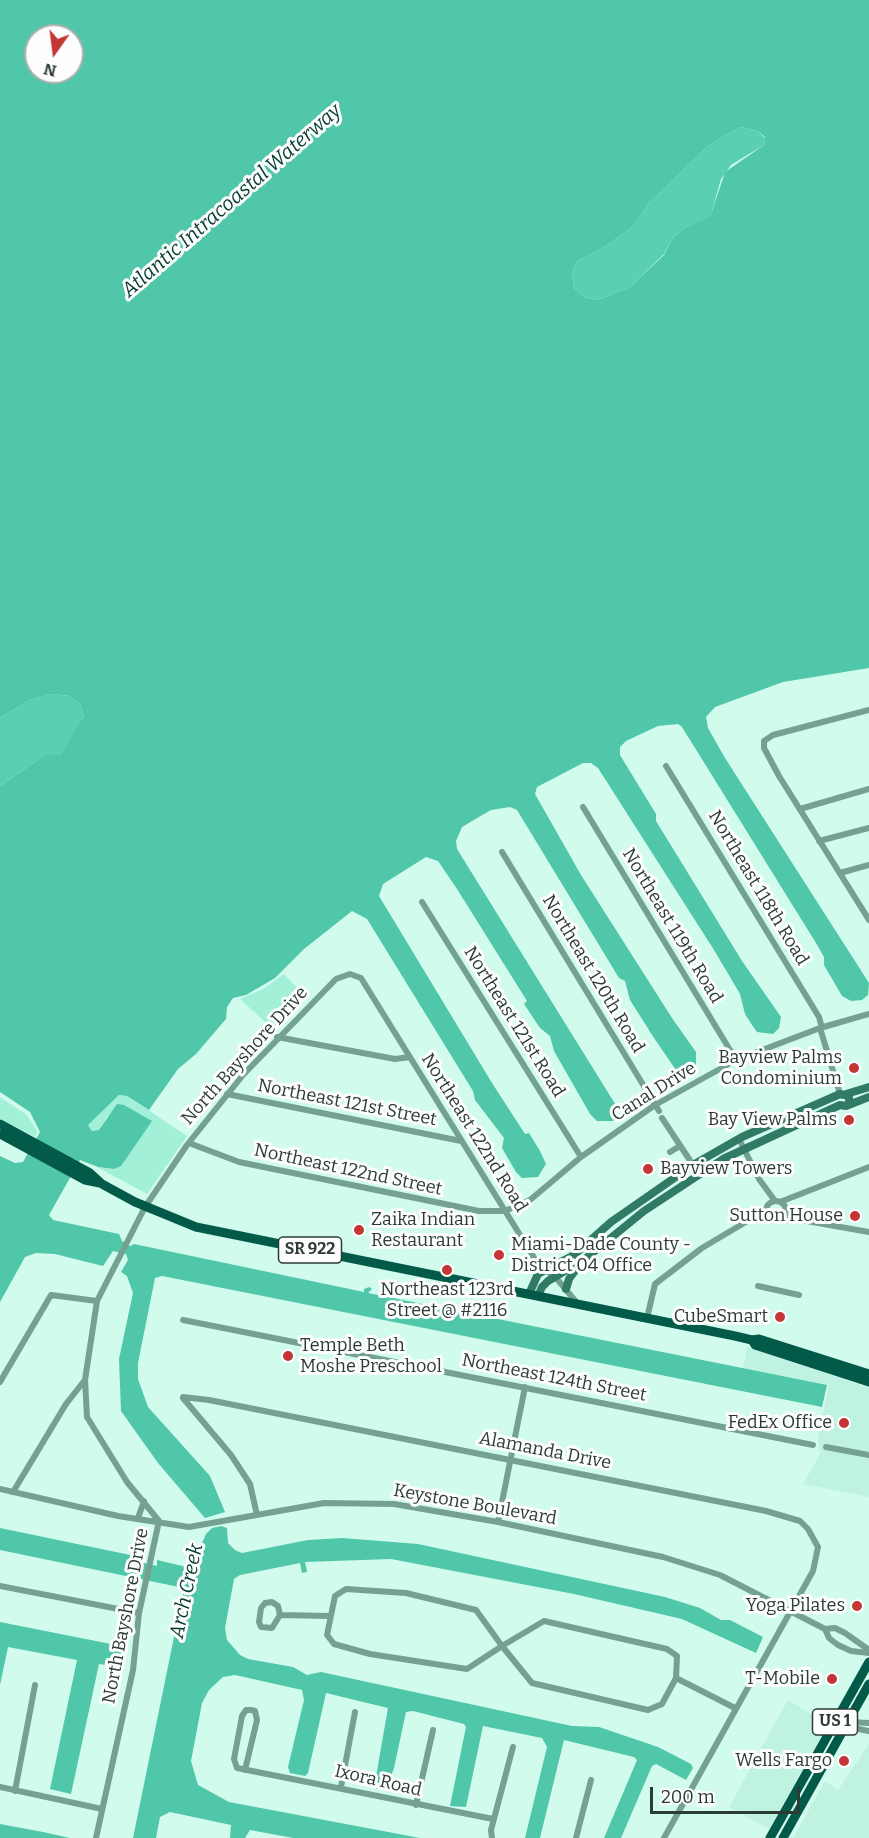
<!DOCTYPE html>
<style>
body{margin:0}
#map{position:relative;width:869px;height:1838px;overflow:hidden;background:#d1fbed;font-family:Bitter,serif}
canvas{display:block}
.north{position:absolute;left:24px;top:24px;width:60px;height:60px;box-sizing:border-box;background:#fdfdfd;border:2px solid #a9b0ad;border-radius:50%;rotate:194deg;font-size:16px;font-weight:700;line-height:24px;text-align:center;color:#2b3c36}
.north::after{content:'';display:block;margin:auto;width:21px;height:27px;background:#c43535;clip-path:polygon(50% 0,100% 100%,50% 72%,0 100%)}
.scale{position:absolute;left:650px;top:1787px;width:150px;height:27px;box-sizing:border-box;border:3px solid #2b3c36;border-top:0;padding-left:8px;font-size:18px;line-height:21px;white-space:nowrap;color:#2b3c36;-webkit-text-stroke:4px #fdfdfd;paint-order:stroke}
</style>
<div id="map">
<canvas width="869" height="1838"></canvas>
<div class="north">N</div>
<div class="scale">200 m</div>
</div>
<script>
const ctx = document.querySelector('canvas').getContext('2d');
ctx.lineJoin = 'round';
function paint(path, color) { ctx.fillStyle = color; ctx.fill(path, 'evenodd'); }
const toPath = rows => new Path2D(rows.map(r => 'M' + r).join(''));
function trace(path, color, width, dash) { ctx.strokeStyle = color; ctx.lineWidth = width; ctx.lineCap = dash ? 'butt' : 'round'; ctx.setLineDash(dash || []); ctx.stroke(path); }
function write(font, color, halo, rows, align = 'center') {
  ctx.font = font + ' Bitter,serif'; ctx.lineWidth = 6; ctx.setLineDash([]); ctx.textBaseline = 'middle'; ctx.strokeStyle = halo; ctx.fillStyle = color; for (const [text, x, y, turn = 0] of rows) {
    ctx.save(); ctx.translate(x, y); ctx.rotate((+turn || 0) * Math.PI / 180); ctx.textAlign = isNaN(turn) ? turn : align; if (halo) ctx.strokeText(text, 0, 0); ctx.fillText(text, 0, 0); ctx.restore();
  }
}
paint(toPath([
 [747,1347,869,1388,869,1497,803,1484,820,1454,818,1438,829,1385,743,1369],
 [788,1700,828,1724,769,1829,729,1807],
 [869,1744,869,1838,793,1838,825,1781,838,1790]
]), '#bff2e1');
paint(toPath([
 [284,974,306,997,274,1030,240,999,263,989],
 [119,1095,127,1096,187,1136,147,1194,97,1167,113,1169,108,1115,99,1130,92,1131,88,1125],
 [0,1097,27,1115,37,1131,36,1137,0,1119]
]), '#a3f0d8');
paint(toPath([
 [740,127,758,131,765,138,764,145,731,165,721,179,710,218,684,228,672,239,664,254,630,287,598,300,584,297,574,288,572,274,577,261,603,248,634,226,648,204,708,146],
 [53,694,69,696,80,704,84,716,67,750,61,755,45,755,0,786,0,718,29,700]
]), '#5ad0b0');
paint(toPath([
 [0,0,869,0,869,668,783,682,715,707,706,717,708,728,725,758,869,983,868,995,862,1000,851,1001,842,996,824,965,824,957,816,943,682,727,678,724,658,726,626,741,620,747,620,755,656,814,656,821,742,961,781,1017,779,1028,773,1034,757,1032,752,1025,745,1014,740,994,714,950,598,768,591,763,583,763,537,787,535,794,581,875,672,1018,696,1052,696,1066,692,1073,678,1073,654,1038,630,1000,625,981,619,978,517,810,510,807,491,810,462,827,456,841,457,849,617,1107,617,1116,613,1121,597,1121,590,1114,554,1051,550,1036,540,1028,524,1004,527,1001,457,889,438,861,426,857,383,884,379,896,492,1083,525,1134,529,1133,540,1151,546,1164,538,1177,522,1178,516,1172,502,1148,504,1138,475,1100,473,1091,367,919,352,911,304,949,275,978,246,995,233,998,227,1007,226,1019,196,1054,178,1069,149,1110,127,1096,119,1095,88,1125,92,1131,99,1130,117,1104,124,1105,152,1121,121,1166,114,1169,98,1167,80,1160,49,1215,53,1220,119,1234,122,1241,130,1246,134,1244,364,1292,364,1289,369,1287,372,1289,368,1293,827,1385,822,1407,162,1276,155,1278,138,1363,138,1379,148,1407,210,1476,225,1512,205,1518,158,1463,121,1411,119,1359,133,1293,127,1276,121,1272,128,1260,126,1254,113,1251,103,1266,55,1254,36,1253,25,1257,0,1302,0,1156,15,1163,23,1162,40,1132,30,1112,0,1092,0,786,45,755,61,755,84,716,80,704,69,696,53,694,29,700,0,718],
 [36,36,72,36,72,72,36,72],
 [740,127,758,131,765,137,764,145,725,172,710,217,684,228,672,239,664,255,630,287,598,300,584,297,574,288,572,274,577,261,603,248,634,226,648,204,708,146],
 [221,1526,227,1528,228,1543,235,1550,242,1553,308,1540,342,1538,418,1544,665,1597,700,1608,721,1620,730,1620,763,1637,756,1653,682,1619,574,1594,391,1559,305,1562,307,1572,302,1573,300,1563,240,1575,234,1579,225,1628,227,1640,240,1655,248,1659,293,1667,307,1675,321,1672,572,1726,599,1727,658,1747,691,1764,693,1768,686,1780,656,1764,652,1766,621,1838,604,1838,637,1760,634,1757,564,1740,540,1838,525,1838,547,1747,542,1738,483,1726,466,1807,450,1806,466,1727,464,1724,413,1711,406,1712,394,1768,386,1790,374,1788,388,1708,326,1693,308,1773,305,1776,290,1773,288,1767,304,1700,302,1690,235,1675,223,1677,209,1690,202,1703,191,1761,198,1785,229,1802,420,1838,293,1838,250,1830,245,1838,230,1838,231,1825,170,1812,160,1817,156,1838,133,1838,184,1588,0,1550,0,1528,140,1557,144,1563,157,1566,157,1560,191,1568,206,1534,212,1528],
 [0,1622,126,1647,122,1667,99,1664,71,1794,50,1789,77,1660,8,1647,0,1685],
 [0,1824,43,1832,70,1838,0,1838]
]), '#50c7a8');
trace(toPath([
 [869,710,773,735,764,741,764,748,779,776,869,920],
 [666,766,819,1017,822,1028],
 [583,807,736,1060],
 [800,809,869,789],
 [819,841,869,828],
 [502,852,659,1111],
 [840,873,869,865],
 [422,902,581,1157],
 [820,1028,840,1094],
 [277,1037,395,1059,410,1057],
 [227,1094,461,1141],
 [662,1118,699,1174],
 [739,1139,759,1179,775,1201],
 [189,1143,239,1162,479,1211,505,1211,530,1200,581,1157,655,1105,736,1060,820,1028,869,1014],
 [670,1152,680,1146],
 '766 1211a10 10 0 1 1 20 0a10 10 0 1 1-20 0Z',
 [780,1202,869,1167],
 [780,1221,801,1220,869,1232],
 [758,1286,799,1295],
 [647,1318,655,1284,702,1248,766,1210],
 [183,1320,813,1445],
 [0,1382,51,1295,97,1301],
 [183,1397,209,1400,766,1511,800,1521,808,1529,818,1547,813,1571,664,1838],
 [183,1398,231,1455,250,1484,257,1515],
 [826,1447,869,1455],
 [0,1489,118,1516,189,1527,324,1503,394,1504,498,1522,663,1557,720,1575,825,1629,835,1628,845,1633,869,1650],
 [13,1492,66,1404,85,1380],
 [138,1518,144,1501],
 [498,1522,525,1387],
 [0,1586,139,1613],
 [280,1615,272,1628,261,1627,259,1622,261,1608,265,1603,272,1602,278,1606,280,1615,330,1616],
 [825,1629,829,1638,838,1645,851,1651,869,1653],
 [676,1678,662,1704,648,1710,532,1683,502,1646,476,1610,406,1593,346,1589,335,1596,327,1635,334,1644,370,1654,467,1669,502,1646,544,1621,667,1649,677,1656,676,1678],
 [676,1678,735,1708],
 [847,1722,853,1728,869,1731],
 [848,1722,869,1723],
 [245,1770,257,1720,255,1711,251,1710,246,1710,242,1716,234,1759,237,1768,493,1819],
 [0,1787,102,1809],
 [341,1787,355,1712],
 [15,1791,35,1685],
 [416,1805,433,1730],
 [96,1838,133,1670,139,1613,159,1521,127,1482,87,1417,85,1380,97,1301,145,1207,187,1145,243,1075,336,979,350,974,361,978,538,1264,557,1279,577,1303],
 [492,1838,491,1830,513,1747],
 [576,1838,591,1780]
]), '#74a192', 6);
trace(toPath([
 [846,1094,869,1087],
 [566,1289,569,1279,577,1268],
 [529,1294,538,1274,574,1255,611,1222,693,1165,742,1137,840,1094,849,1096,849,1103],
 [538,1296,542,1287,548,1281,585,1259,644,1211,723,1159,840,1105,846,1106,869,1097]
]), '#317a66', 8);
trace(toPath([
 [0,1124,90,1173,102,1184,135,1202,196,1227,735,1336,752,1340,755,1345,869,1382],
 [0,1134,85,1180,100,1183],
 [752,1340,759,1339,869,1374],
 [770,1838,869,1662],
 [783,1838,869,1684]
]), '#045a49', 9);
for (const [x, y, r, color] of [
 [854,1068,6,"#c43535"],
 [849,1120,6,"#c43535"],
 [648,1169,6,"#c43535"],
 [855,1216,6,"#c43535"],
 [359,1230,6,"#c43535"],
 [499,1255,6,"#c43535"],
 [447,1270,6,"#c43535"],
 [780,1317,6,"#c43535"],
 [288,1356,6,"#c43535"],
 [844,1423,6,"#c43535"],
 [857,1606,6,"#c43535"],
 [832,1679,6,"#c43535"],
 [844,1761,6,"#c43535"]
]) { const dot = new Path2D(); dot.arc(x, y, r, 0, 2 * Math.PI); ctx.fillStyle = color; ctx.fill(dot); trace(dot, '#fdfdfd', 2); }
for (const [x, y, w] of [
 [310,1250,63],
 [835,1722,45]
]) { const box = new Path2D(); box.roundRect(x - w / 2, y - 13, w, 26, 4.5); ctx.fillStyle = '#fdfdfd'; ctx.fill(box); trace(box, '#2b3c36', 1.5); }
write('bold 16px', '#2b3c36', null, [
 ["SR 922",310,1250],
 ["US 1",835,1722]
]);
write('18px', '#2b3c36', '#fdfdfd', [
 ["Northeast 118th Road",758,888,59],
 ["Northeast 119th Road",672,926,59],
 ["Northeast 120th Road",593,974,59],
 ["Northeast 121st Road",514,1022,58],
 ["North Bayshore Drive",245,1056,-48],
 ["Canal Drive",654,1092,-32],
 ["Northeast 121st Street",347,1103,11],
 ["Northeast 122nd Road",474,1133,58],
 ["Northeast 122nd Street",348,1170,12],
 ["Northeast 124th Street",554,1378,11],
 ["Alamanda Drive",545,1451,11],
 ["Keystone Boulevard",475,1505,10],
 ["North Bayshore Drive",126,1616,-79],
 ["Ixora Road",378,1781,13]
]);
write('18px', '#2b3c36', '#fdfdfd', [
 ["Bayview Palms",842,1058],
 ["Condominium",842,1079],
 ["Bay View Palms",837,1120],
 ["Bayview Towers",660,1169,"left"],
 ["Sutton House",843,1216],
 ["Zaika Indian",371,1220,"left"],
 ["Restaurant",371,1241,"left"],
 ["Miami-Dade County -",511,1245,"left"],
 ["District 04 Office",511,1266,"left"],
 ["Northeast 123rd",447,1290,"center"],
 ["Street @ #2116",447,1311,"center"],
 ["CubeSmart",768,1317],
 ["Temple Beth",300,1346,"left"],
 ["Moshe Preschool",300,1367,"left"],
 ["FedEx Office",832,1423],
 ["Yoga Pilates",845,1606],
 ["T-Mobile",820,1679],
 ["Wells Fargo",832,1761]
], 'right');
write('italic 20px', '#053c30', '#fdfdfd', [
 ["Atlantic Intracoastal Waterway",232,201,-41],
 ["Arch Creek",187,1591,-78]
]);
</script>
